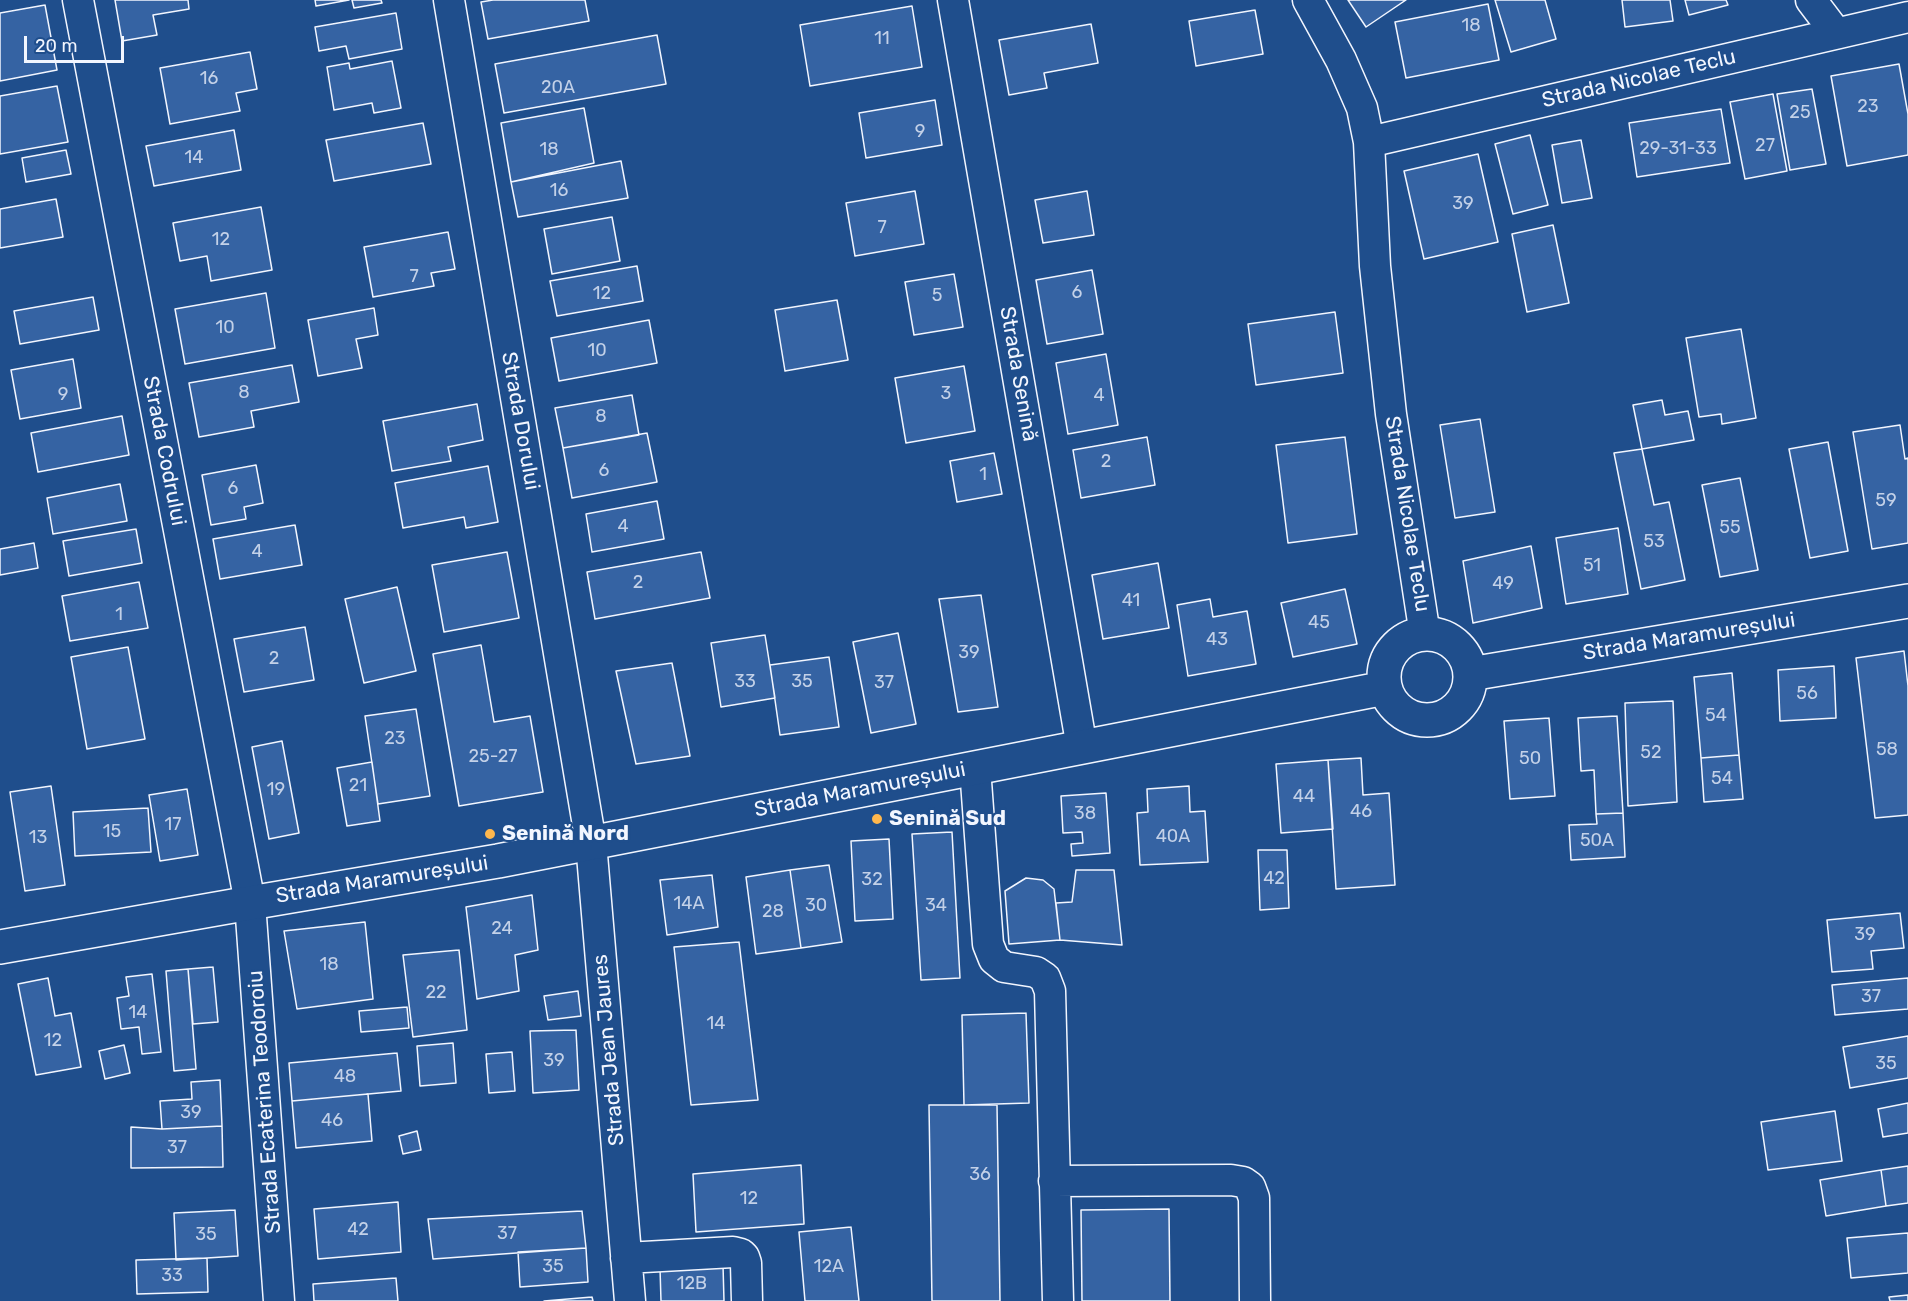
<!DOCTYPE html>
<meta charset="utf-8">
<style>
body{margin:0}
#map{position:relative;width:1908px;height:1301px;overflow:hidden;background:#1f4e8c;font-family:Rubik,sans-serif}
canvas{display:block}
.scale{position:absolute;left:24px;top:36px;width:100px;height:27px;box-sizing:border-box;border:3px solid #f2f6ff;border-top:0;padding-left:8px;font-size:18px;line-height:21px;white-space:nowrap;color:#f2f6ff;-webkit-text-stroke:4px #1f4e8c;paint-order:stroke}
</style>
<div id="map">
<canvas width="1908" height="1301"></canvas>
<div class="scale">20 m</div>
</div>
<script>
const ctx = document.querySelector('canvas').getContext('2d');
ctx.lineJoin = 'round';
function paint(path, color) { ctx.fillStyle = color; ctx.fill(path, 'evenodd'); }
const toPath = rows => new Path2D(rows.map(r => 'M' + r).join(''));
function trace(path, color, width, dash) { ctx.strokeStyle = color; ctx.lineWidth = width; ctx.lineCap = dash ? 'butt' : 'round'; ctx.setLineDash(dash || []); ctx.stroke(path); }
function write(font, color, halo, rows, align = 'center') {
  ctx.font = font + ' Rubik,sans-serif'; ctx.lineWidth = 4.5; ctx.setLineDash([]); ctx.textBaseline = 'middle'; ctx.strokeStyle = halo; ctx.fillStyle = color; for (const [text, x, y, turn = 0] of rows) {
    ctx.save(); ctx.translate(x, y); ctx.rotate((+turn || 0) * Math.PI / 180); ctx.textAlign = isNaN(turn) ? turn : align; if (halo) ctx.strokeText(text, 0, 0); ctx.fillText(text, 0, 0); ctx.restore();
  }
}
const building = toPath([
 [115,0,188,0,189,9,153,15,157,35,122,41,115,0],
 [315,0,349,0,316,6,315,0],
 [352,0,381,0,382,3,354,8,352,0],
 [493,0,585,0,589,21,488,39,481,2,493,0],
 [1348,0,1406,0,1366,27,1348,0],
 [1495,0,1545,0,1556,39,1511,52,1495,0],
 [1622,0,1670,0,1673,21,1625,27,1622,0],
 [1685,0,1726,0,1728,5,1689,15,1685,0],
 [1488,4,1499,60,1406,78,1395,22,1488,4],
 [45,5,57,70,0,81,0,13,45,5],
 [912,6,922,67,810,86,800,25,912,6],
 [1255,10,1263,54,1196,66,1189,21,1255,10],
 [396,13,402,49,349,59,346,46,319,51,315,27,396,13],
 [1091,24,1098,63,1044,73,1047,88,1009,95,999,40,1091,24],
 [657,35,666,84,504,113,495,64,657,35],
 [250,52,257,89,236,93,240,111,170,124,160,68,250,52],
 [392,61,401,108,374,113,372,103,334,110,327,67,349,63,350,69,392,61],
 [1899,64,1908,114,1908,155,1847,166,1831,76,1899,64],
 [57,86,68,142,0,154,0,96,57,86],
 [1812,89,1826,164,1790,170,1777,94,1812,89],
 [1773,94,1787,171,1745,179,1730,102,1773,94],
 [935,100,942,145,866,158,859,113,935,100],
 [584,108,594,163,511,182,501,123,584,108],
 [1721,109,1730,163,1637,177,1629,123,1721,109],
 [423,123,431,164,334,181,326,140,423,123],
 [234,130,241,170,154,186,146,146,234,130],
 [1530,135,1548,205,1513,214,1495,144,1530,135],
 [1581,140,1592,198,1562,203,1552,145,1581,140],
 [66,150,71,174,26,182,22,158,66,150],
 [1478,154,1498,242,1424,259,1404,171,1478,154],
 [621,161,628,198,518,217,511,182,621,161],
 [915,191,924,244,855,256,846,203,915,191],
 [1087,191,1094,235,1043,243,1035,200,1087,191],
 [56,199,63,237,0,248,0,209,56,199],
 [261,207,272,270,211,281,207,256,180,261,173,223,261,207],
 [612,217,620,261,552,274,544,229,612,217],
 [1553,225,1569,303,1527,312,1512,234,1553,225],
 [448,232,455,269,431,273,434,286,373,297,364,247,448,232],
 [637,266,643,301,557,316,550,281,637,266],
 [1092,270,1103,334,1047,344,1036,280,1092,270],
 [954,274,963,327,914,335,905,282,954,274],
 [266,293,275,348,185,364,175,309,266,293],
 [93,297,99,330,20,344,14,311,93,297],
 [837,300,848,360,785,371,775,310,837,300],
 [374,308,378,335,356,339,362,368,318,376,308,320,374,308],
 [1335,312,1343,373,1256,385,1248,324,1335,312],
 [649,320,657,363,559,381,551,338,649,320],
 [1741,329,1756,418,1722,424,1721,414,1699,417,1686,338,1741,329],
 [1106,354,1118,425,1068,434,1056,363,1106,354],
 [73,359,81,408,20,419,11,370,73,359],
 [292,365,299,402,251,411,254,427,199,437,189,383,292,365],
 [964,366,975,431,906,443,895,378,964,366],
 [632,395,639,435,563,448,555,408,632,395],
 [1662,400,1665,415,1688,411,1694,440,1642,449,1633,405,1662,400],
 [477,404,483,440,448,447,451,461,392,471,383,421,477,404],
 [122,416,129,455,38,472,31,433,122,416],
 [1480,419,1495,512,1455,518,1440,425,1480,419],
 [1900,425,1905,459,1908,458,1908,543,1872,549,1853,432,1900,425],
 [647,433,657,482,572,498,563,448,647,433],
 [1147,437,1155,485,1081,498,1073,450,1147,437],
 [1345,437,1357,534,1288,543,1276,445,1345,437],
 [1828,442,1848,551,1810,558,1789,449,1828,442],
 [1642,449,1654,505,1669,502,1685,580,1641,589,1614,453,1642,449],
 [994,453,1002,494,957,502,950,461,994,453],
 [256,465,263,503,244,507,246,519,211,525,202,475,256,465],
 [488,466,498,522,466,528,464,517,403,528,395,483,488,466],
 [1740,478,1758,570,1720,577,1702,485,1740,478],
 [120,484,127,521,53,534,47,498,120,484],
 [657,501,664,539,592,552,586,514,657,501],
 [295,525,302,565,220,579,213,539,295,525],
 [1618,528,1628,594,1566,604,1556,538,1618,528],
 [136,529,142,563,69,576,63,541,136,529],
 [34,543,38,568,0,575,0,549,34,543],
 [1531,546,1542,608,1473,623,1463,561,1531,546],
 [507,552,519,618,444,632,432,565,507,552],
 [701,552,710,598,595,619,587,572,701,552],
 [1158,563,1169,628,1103,639,1092,575,1158,563],
 [139,582,148,628,70,641,62,596,139,582],
 [397,587,416,671,364,683,345,599,397,587],
 [1345,589,1357,644,1293,657,1281,603,1345,589],
 [981,595,998,707,958,712,939,599,981,595],
 [1210,599,1213,617,1247,611,1256,664,1188,676,1177,605,1210,599],
 [305,627,314,680,244,692,234,639,305,627],
 [898,633,916,724,871,733,853,642,898,633],
 [765,635,775,698,721,707,711,643,765,635],
 [481,645,494,722,530,716,543,792,459,806,433,654,481,645],
 [128,647,145,739,87,749,71,657,128,647],
 [1904,651,1908,686,1908,815,1875,818,1856,658,1904,651],
 [829,657,839,727,780,735,770,665,829,657],
 [672,663,690,756,636,764,616,671,672,663],
 [1834,666,1836,718,1780,721,1778,670,1834,666],
 [1732,673,1739,755,1701,758,1694,677,1732,673],
 [1673,701,1677,802,1628,806,1625,703,1673,701],
 [416,709,430,796,378,804,365,716,416,709],
 [1617,716,1623,813,1596,814,1594,770,1581,771,1578,718,1617,716],
 [1549,718,1555,796,1510,799,1504,721,1549,718],
 [282,741,299,833,269,839,252,747,282,741],
 [1739,755,1743,799,1704,802,1701,758,1739,755],
 [1361,758,1363,795,1389,793,1395,885,1336,889,1328,760,1361,758],
 [1328,760,1333,829,1281,833,1276,764,1328,760],
 [372,762,380,821,347,826,337,768,372,762],
 [51,786,65,885,25,891,10,792,51,786],
 [1189,786,1190,812,1205,811,1208,862,1140,865,1137,813,1148,812,1147,789,1189,786],
 [187,789,198,855,160,861,149,795,187,789],
 [1106,793,1110,853,1072,856,1071,844,1083,843,1082,832,1063,833,1061,796,1106,793],
 [148,808,151,852,75,856,73,812,148,808],
 [1623,813,1625,857,1571,860,1569,825,1597,824,1596,814,1623,813],
 [952,832,960,978,921,980,912,834,952,832],
 [889,839,893,919,855,921,851,841,889,839],
 [1258,850,1287,850,1289,908,1260,910,1258,850],
 [829,865,842,942,801,948,790,870,829,865],
 [790,870,801,948,756,954,746,877,790,870],
 [1076,870,1114,870,1122,945,1060,940,1056,903,1072,902,1076,870],
 [712,875,718,927,667,935,660,880,712,875],
 [1026,878,1043,880,1054,889,1060,940,1009,944,1005,891,1026,878],
 [532,895,538,950,515,955,519,991,477,999,466,907,532,895],
 [1900,913,1904,948,1871,951,1873,969,1832,972,1827,920,1900,913],
 [365,922,373,999,297,1009,284,931,365,922],
 [739,942,758,1100,691,1105,674,947,739,942],
 [459,950,467,1030,413,1037,403,955,459,950],
 [213,967,218,1022,193,1024,188,969,213,967],
 [188,969,196,1069,174,1071,166,971,188,969],
 [152,974,161,1052,142,1054,139,1027,121,1029,117,998,129,996,126,977,152,974],
 [48,978,55,1016,71,1013,81,1067,36,1075,18,984,48,978],
 [1908,978,1908,1009,1835,1015,1832,985,1908,978],
 [578,991,581,1016,548,1020,544,996,578,991],
 [407,1007,409,1028,361,1032,359,1011,407,1007],
 [1026,1013,1029,1103,964,1105,962,1015,1026,1013],
 [576,1030,579,1090,533,1093,530,1031,576,1030],
 [1908,1036,1908,1078,1850,1088,1843,1047,1908,1036],
 [453,1043,456,1083,420,1086,417,1046,453,1043],
 [124,1045,130,1073,105,1079,99,1051,124,1045],
 [512,1052,515,1091,489,1093,486,1054,512,1052],
 [397,1053,401,1091,292,1101,289,1063,397,1053],
 [220,1080,222,1126,162,1129,160,1101,192,1099,191,1082,220,1080],
 [368,1094,372,1141,296,1148,292,1101,368,1094],
 [1908,1103,1908,1133,1883,1137,1878,1109,1908,1103],
 [929,1105,997,1105,1000,1301,932,1301,929,1105],
 [1835,1111,1842,1161,1768,1170,1761,1122,1835,1111],
 [222,1126,223,1167,131,1168,131,1127,162,1129,222,1126],
 [417,1131,421,1150,403,1154,399,1136,417,1131],
 [801,1165,804,1224,696,1232,693,1174,801,1165],
 [1908,1166,1908,1203,1886,1206,1881,1170,1908,1166],
 [1881,1170,1886,1206,1826,1216,1820,1180,1881,1170],
 [398,1202,401,1252,318,1259,314,1209,398,1202],
 [1169,1209,1170,1301,1082,1301,1081,1210,1169,1209],
 [235,1210,238,1256,176,1260,174,1213,235,1210],
 [582,1211,586,1248,433,1259,428,1219,582,1211],
 [851,1227,859,1301,805,1301,799,1232,851,1227],
 [1908,1233,1908,1273,1851,1278,1847,1238,1908,1233],
 [586,1248,588,1282,520,1287,518,1252,586,1248],
 [207,1258,208,1292,137,1294,136,1260,207,1258],
 [723,1265,724,1301,661,1301,660,1268,723,1265],
 [396,1278,398,1301,314,1301,313,1284,396,1278],
 [1908,1295,1908,1301,1890,1301,1889,1297,1908,1295],
 [592,1297,593,1301,544,1301,592,1297]
]);
paint(building, '#3563a3');
trace(building, '#f2f6ff', 1.5);
const minor = toPath([
 [78,0,250,903,279,1301],
 [449,0,591,843,630,1301],
 [953,0,1082,748],
 [1308,0,1341,60,1362,108,1369,142,1375,266,1391,414,1425,635],
 [1811,0,1836,33],
 [1369,142,1908,17],
 [975,768,988,944,994,959,1004,967,1036,972,1045,978,1050,991,1058,1301],
 [1054,1181,1231,1180,1243,1182,1250,1187,1254,1198,1255,1301],
 [626,1258,733,1252,741,1254,744,1257,746,1263,747,1301]
]);
const secondary = toPath([
 '1384 677a43 43 0 1 1 86 0a43 43 0 1 1-86 0Z',
 [1470,674,1908,601],
 [0,947,250,903,498,861,1385,688]
]);
trace(minor, '#f2f6ff', 33);
trace(secondary, '#f2f6ff', 36);
trace(minor, '#1f4e8c', 30);
trace(secondary, '#1f4e8c', 33);
for (const [x, y, r, color] of [
 [877,819,6,"#ffb74d"],
 [490,834,6,"#ffb74d"]
]) { const dot = new Path2D(); dot.arc(x, y, r, 0, 2 * Math.PI); ctx.fillStyle = color; ctx.fill(dot); trace(dot, '#1f4e8c', 2); }
write('18px', '#c3d1e8', null, [
 ["18",1471,26],
 ["11",882,39],
 ["16",209,79],
 ["20A",558,88],
 ["23",1868,107],
 ["25",1800,113],
 ["9",920,132],
 ["27",1765,146],
 ["29-31-33",1678,149],
 ["18",549,150],
 ["14",194,158],
 ["16",559,191],
 ["39",1463,204],
 ["7",882,228],
 ["12",221,240],
 ["7",414,277],
 ["6",1077,293],
 ["12",602,294],
 ["5",937,296],
 ["10",225,328],
 ["10",597,351],
 ["8",244,393],
 ["3",946,394],
 ["9",63,395],
 ["4",1099,396],
 ["8",601,417],
 ["2",1106,462],
 ["6",604,471],
 ["1",983,475],
 ["6",233,489],
 ["59",1886,501],
 ["4",623,527],
 ["55",1730,528],
 ["53",1654,542],
 ["4",257,552],
 ["51",1592,566],
 ["2",638,583],
 ["49",1503,584],
 ["41",1131,601],
 ["1",119,615],
 ["45",1319,623],
 ["43",1217,640],
 ["39",969,653],
 ["2",274,659],
 ["33",745,682],
 ["35",802,682],
 ["37",884,683],
 ["56",1807,694],
 ["54",1716,716],
 ["23",395,739],
 ["58",1887,750],
 ["52",1651,753],
 ["25-27",493,757],
 ["50",1530,759],
 ["54",1722,779],
 ["21",358,786],
 ["19",276,790],
 ["44",1304,797],
 ["46",1361,812],
 ["38",1085,814],
 ["17",173,825],
 ["15",112,832],
 ["40A",1173,837],
 ["13",38,838],
 ["50A",1597,841],
 ["42",1274,879],
 ["32",872,880],
 ["14A",689,904],
 ["30",816,906],
 ["34",936,906],
 ["28",773,912],
 ["24",502,929],
 ["39",1865,935],
 ["18",329,965],
 ["22",436,993],
 ["37",1871,997],
 ["14",138,1013],
 ["14",716,1024],
 ["12",53,1041],
 ["39",554,1061],
 ["35",1886,1064],
 ["48",345,1077],
 ["39",191,1113],
 ["46",332,1121],
 ["37",177,1148],
 ["36",980,1175],
 ["12",749,1199],
 ["42",358,1230],
 ["37",507,1234],
 ["35",206,1235],
 ["35",553,1267],
 ["12A",829,1267],
 ["33",172,1276],
 ["12B",692,1284]
]);
write('21px', '#f2f6ff', '#1f4e8c', [
 ["Strada Nicolae Teclu",1639,79,-13],
 ["Strada Senină",1018,374,80],
 ["Strada Dorului",520,421,80],
 ["Strada Codrului",164,451,79],
 ["Strada Nicolae Teclu",1407,514,81],
 ["Strada Maramureșului",1689,637,-9],
 ["Strada Maramureșului",860,790,-11],
 ["Strada Maramureșului",382,880,-9],
 ["Strada Jean Jaures",609,1050,-95],
 ["Strada Ecaterina Teodoroiu",265,1102,-94]
]);
write('bold 21px', '#f2f6ff', '#1f4e8c', [
 ["Senină Sud",889,819],
 ["Senină Nord",502,834]
], 'left');
</script>
